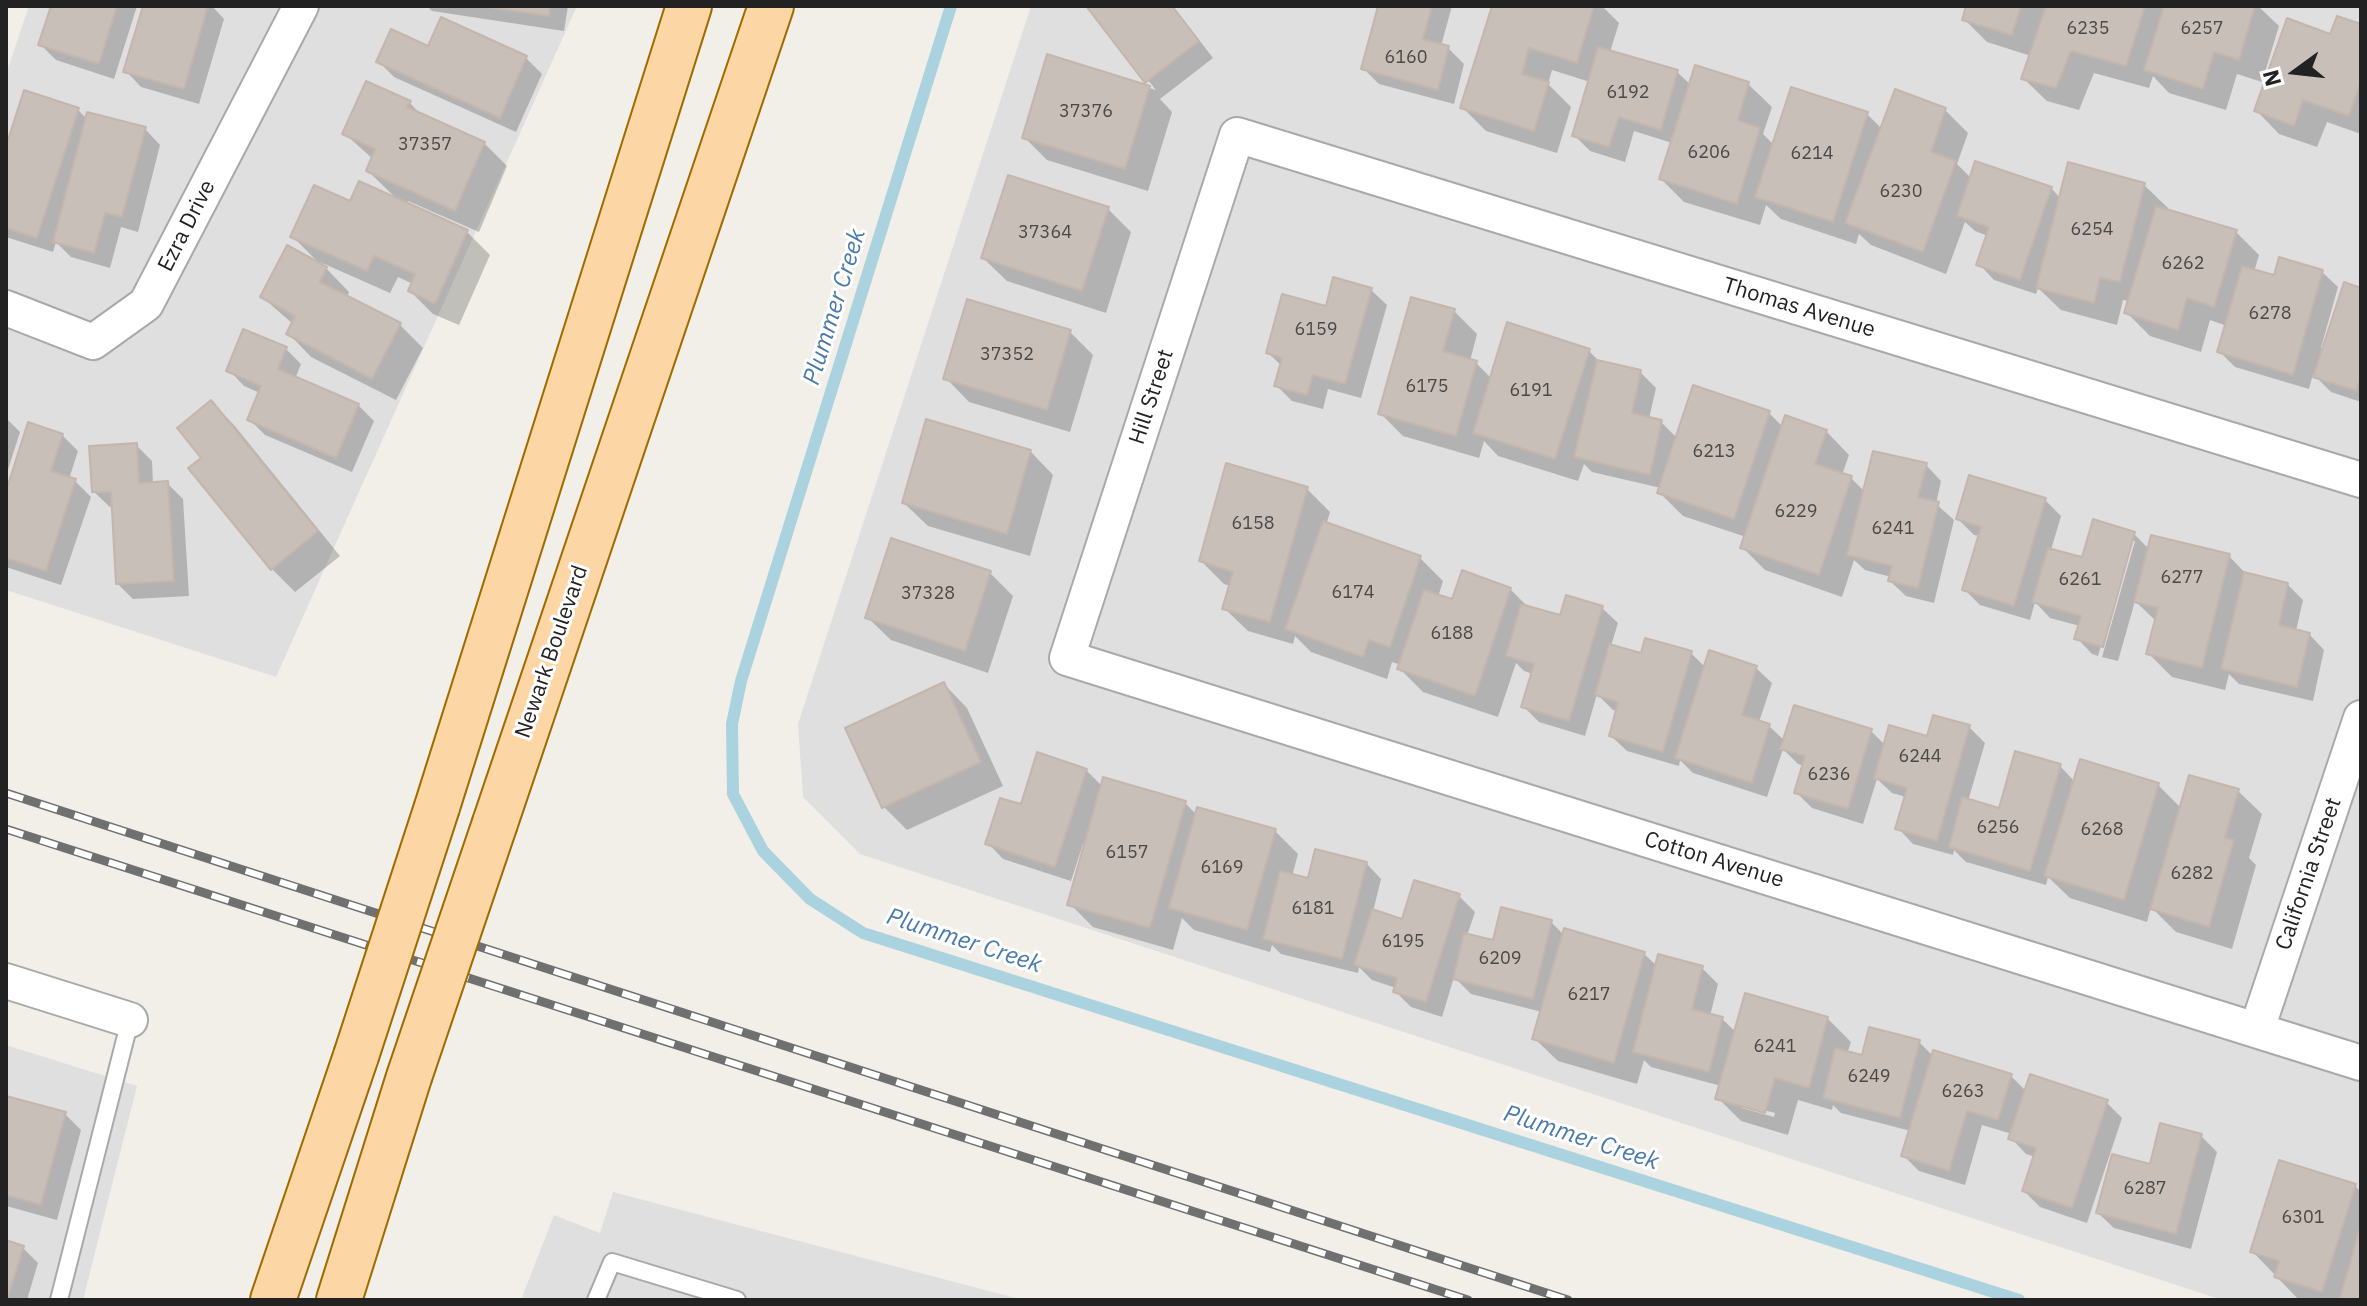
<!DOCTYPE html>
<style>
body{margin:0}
#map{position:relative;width:2367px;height:1306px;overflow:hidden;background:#f2efe9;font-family:"IBM Plex Sans",sans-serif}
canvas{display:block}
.frame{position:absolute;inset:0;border:8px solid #222;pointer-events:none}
.north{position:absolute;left:2255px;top:32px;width:80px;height:80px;-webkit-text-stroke:6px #fff;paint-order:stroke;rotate:255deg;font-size:22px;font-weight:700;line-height:32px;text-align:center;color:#222}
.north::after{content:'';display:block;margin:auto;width:28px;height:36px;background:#222;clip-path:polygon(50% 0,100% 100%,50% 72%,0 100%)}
</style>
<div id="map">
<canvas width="2367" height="1306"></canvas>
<div class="frame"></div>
<div class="north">N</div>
</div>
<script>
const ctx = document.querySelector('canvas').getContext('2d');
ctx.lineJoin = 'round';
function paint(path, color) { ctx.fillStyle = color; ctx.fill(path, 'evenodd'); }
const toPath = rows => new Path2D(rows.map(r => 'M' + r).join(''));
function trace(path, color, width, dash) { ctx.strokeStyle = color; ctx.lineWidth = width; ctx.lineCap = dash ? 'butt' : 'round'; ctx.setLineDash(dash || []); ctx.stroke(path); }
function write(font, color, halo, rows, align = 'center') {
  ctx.font = font + ' "IBM Plex Sans",sans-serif'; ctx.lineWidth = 6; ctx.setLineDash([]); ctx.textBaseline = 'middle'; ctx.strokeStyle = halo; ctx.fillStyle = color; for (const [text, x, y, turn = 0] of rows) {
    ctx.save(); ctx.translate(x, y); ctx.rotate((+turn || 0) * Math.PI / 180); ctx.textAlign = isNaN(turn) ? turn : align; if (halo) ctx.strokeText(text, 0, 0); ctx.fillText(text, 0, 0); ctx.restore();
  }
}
paint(toPath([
 [29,6,577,6,276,677,6,590,6,74],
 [1031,6,2361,6,2361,1300,2222,1300,860,854,803,797,798,724],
 [6,1045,137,1086,83,1300,6,1300],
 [613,1192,1023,1300,521,1300,554,1215,600,1233]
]), '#e0dfdf');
paint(toPath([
 [53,6,137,6,114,79,56,60,41,45],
 [145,6,212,6,224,19,199,104,141,87,126,71],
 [427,6,568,6,564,31,432,11],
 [1089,6,1173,6,1213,58,1160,99,1172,112,1148,191,1047,160,1024,137,1048,57,1156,90],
 [1380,6,1452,6,1441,46,1448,48,1464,64,1454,104,1379,84,1364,69],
 [1494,6,1602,6,1619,23,1610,52,1677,72,1691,85,1748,84,1772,107,1763,134,1774,145,1867,114,1882,129,1945,110,1968,133,1957,164,1971,178,2051,188,2061,199,2144,185,2168,208,2167,211,2236,232,2259,255,2254,272,2275,278,2322,272,2338,287,2321,348,2324,349,2361,290,2361,402,2331,392,2313,374,2309,389,2235,367,2219,351,2227,326,2210,320,2201,352,2150,336,2127,313,2130,301,2123,300,2117,325,2061,310,2038,288,2036,294,1994,280,1979,264,1988,236,1975,231,1965,222,1946,274,1871,245,1859,234,1856,244,1781,219,1766,205,1760,225,1684,202,1661,179,1672,143,1634,131,1625,162,1590,151,1574,135,1590,82,1552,70,1548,84,1571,107,1557,153,1486,131,1462,107],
 [1968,6,2258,6,2279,26,2262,82,2237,74,2226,110,2169,93,2153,76,2149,88,2094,73,2079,110,2047,101,2023,78,2031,56,1987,42,1964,19],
 [2361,27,2361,134,2327,122,2317,147,2279,134,2256,110,2331,37],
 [429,49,526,58,542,74,516,132,394,77,378,61],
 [410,103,423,117,484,143,507,166,479,232,408,201,407,205,467,232,490,255,459,325,433,314,410,291,413,284,398,277,390,293,320,262,349,292,347,297,400,325,423,348,396,400,311,357,288,333,293,324,262,297,320,264,293,237,351,204,398,200,368,171,373,159,345,134],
 [78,110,87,119,145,129,160,145,138,232,121,227,110,268,71,257,56,242,53,252,6,237,6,153],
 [1108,209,1131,232,1106,313,1007,281,983,258],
 [1371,290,1387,305,1361,398,1328,389,1323,409,1292,401,1276,385,1282,366,1268,353,1327,309],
 [1454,311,1477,334,1470,361,1476,363,1492,379,1588,350,1600,362,1640,372,1656,388,1649,419,1661,422,1678,439,1769,413,1783,427,1826,431,1849,455,1842,475,1851,478,1865,492,1926,465,1941,481,1936,504,1954,520,1934,603,1906,596,1890,581,1891,577,1865,570,1854,560,1842,597,1765,570,1742,547,1746,537,1683,516,1660,493,1661,488,1592,472,1584,464,1578,481,1498,456,1484,441,1479,458,1403,436,1380,413],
 [1070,332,1093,355,1070,432,969,402,946,378],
 [286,349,301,364,295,379,358,405,374,421,352,472,265,435,249,419,260,393,244,386,229,370],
 [211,402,234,425,340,556,295,592,272,569,204,459],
 [6,418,20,432,6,476],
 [62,435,78,451,69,479,75,481,91,497,61,585,6,567,6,497],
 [136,445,152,461,153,484,168,484,183,499,189,596,133,599,118,584,113,507,110,507,94,492],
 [1030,451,1053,475,1030,556,928,526,904,503],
 [1307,489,1330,512,1326,525,1420,558,1443,581,1438,597,1453,602,1510,589,1529,608,1561,618,1602,608,1618,623,1611,646,1642,655,1691,653,1706,668,1756,668,1772,683,1759,722,1769,726,1785,741,1871,731,1885,745,1929,738,1969,727,1985,743,1968,801,2000,810,2060,766,2075,782,2158,785,2181,808,2238,791,2262,814,2249,858,2256,865,2232,949,2176,932,2151,907,2147,922,2070,898,2048,877,2046,885,1966,862,1954,850,1953,855,1913,844,1898,828,1906,797,1892,793,1877,779,1863,824,1812,808,1796,792,1804,766,1798,764,1783,749,1767,797,1693,773,1680,760,1679,766,1627,751,1611,736,1618,711,1613,710,1597,694,1585,736,1539,722,1524,707,1533,674,1524,671,1516,663,1498,717,1423,692,1400,669,1401,665,1392,662,1387,679,1311,652,1295,636,1293,644,1248,631,1224,608,1231,586,1224,584,1201,561],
 [2045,500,2061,516,2051,550,2083,560,2134,534,2149,549,2229,556,2247,575,2287,584,2303,600,2296,631,2309,634,2324,650,2313,701,2239,684,2229,674,2225,690,2172,677,2149,654,2157,622,2135,601,2118,661,2102,657,2135,541,2131,541,2098,656,2092,654,2077,638,2080,626,2050,618,2035,602,2030,620,1980,605,1964,589,1980,536,1974,535,1958,519],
 [990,573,1013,596,988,673,891,640,867,617],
 [944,684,967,708,1003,786,907,830,884,807],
 [1086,770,1103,787,1185,803,1197,815,1275,831,1298,854,1292,876,1309,880,1366,863,1381,879,1373,912,1403,921,1459,896,1475,912,1467,936,1494,942,1551,922,1564,935,1644,954,1657,966,1702,968,1718,984,1710,1016,1722,1019,1736,1032,1827,1018,1851,1042,1847,1054,1863,1058,1919,1042,1933,1056,2011,1076,2026,1091,2106,1102,2122,1118,2087,1223,2040,1207,2024,1191,2036,1157,2026,1154,2011,1138,2012,1134,1982,1125,1965,1185,1919,1171,1904,1156,1911,1131,1841,1113,1833,1105,1832,1110,1798,1100,1788,1135,1741,1121,1718,1098,1721,1086,1651,1067,1644,1060,1637,1084,1558,1061,1534,1038,1542,1012,1471,994,1454,977,1442,1017,1411,1007,1395,991,1396,988,1372,980,1359,967,1358,973,1281,954,1272,945,1270,952,1194,930,1182,918,1173,950,1093,927,1070,904,1086,845,1083,844,1071,881,1003,859,988,843,1022,807],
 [1742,1104,1775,1113,1774,1117,1742,1108],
 [6,1098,65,1114,81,1130,57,1220,6,1206],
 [2201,1136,2217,1152,2191,1249,2114,1228,2098,1213,2152,1166],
 [2355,1186,2361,1192,2361,1300,2299,1300,2253,1252],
 [6,1243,23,1248,38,1263,27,1300,6,1300]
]), '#0003');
trace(toPath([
 [951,6,741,681,732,724,733,794,763,851,810,899,863,933,2019,1300]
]), '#aad3df', 12);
const building = toPath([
 [51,6,117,6,99,64,38,45,51,6],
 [143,6,208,6,184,89,123,72,143,6],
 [479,6,550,6,549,16,479,6],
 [1086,6,1172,6,1199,41,1145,83,1086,6],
 [1378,6,1432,6,1423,39,1449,46,1438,90,1361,69,1378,6],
 [1492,6,1594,6,1577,63,1529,48,1522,74,1549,82,1534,131,1460,108,1492,6],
 [1966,6,2021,6,2012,35,1962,20,1966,6],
 [2046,6,2145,6,2126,66,2071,51,2056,88,2021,79,2046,6],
 [2164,6,2255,6,2239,60,2214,52,2203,89,2144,70,2164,6],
 [2337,16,2361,24,2361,81,2349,116,2303,100,2294,126,2254,111,2287,18,2330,34,2337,16],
 [441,17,527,56,500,118,376,62,391,29,428,46,441,17],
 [1598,47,1678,70,1661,130,1619,117,1609,147,1572,136,1598,47],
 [1047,54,1150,86,1125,169,1022,138,1047,54],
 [1695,65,1749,82,1738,120,1760,128,1737,204,1659,179,1695,65],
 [366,81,411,101,407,107,485,142,455,211,366,171,375,149,342,134,366,81],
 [1791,87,1868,112,1833,222,1755,197,1791,87],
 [1895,89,1946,108,1931,152,1956,161,1923,252,1845,223,1895,89],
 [24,90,79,108,37,238,6,228,6,146,24,90],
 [87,112,146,127,122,217,105,213,94,253,53,242,87,112],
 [1975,161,2052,187,2020,280,1976,265,1989,227,1957,216,1975,161],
 [2068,162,2145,183,2120,282,2100,278,2094,303,2036,288,2068,162],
 [1008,175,1109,207,1082,291,981,258,1008,175],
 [359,181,468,230,435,304,408,291,415,274,374,256,367,271,290,237,314,185,350,201,359,181],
 [2156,206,2237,230,2214,307,2187,298,2178,330,2124,313,2156,206],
 [287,245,327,267,320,282,401,323,372,379,286,334,295,316,260,297,287,245],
 [2279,257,2323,270,2293,375,2217,352,2242,266,2274,275,2279,257],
 [1333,277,1372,288,1345,384,1313,375,1307,395,1274,386,1282,358,1266,353,1282,294,1326,306,1333,277],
 [2344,282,2361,288,2361,376,2356,391,2313,377,2344,282],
 [1411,297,1455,309,1443,351,1477,361,1456,436,1378,414,1411,297],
 [967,299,1071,330,1047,410,943,379,967,299],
 [1507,322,1590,349,1555,459,1473,433,1507,322],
 [243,329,287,347,278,369,359,404,336,458,247,420,261,386,226,371,243,329],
 [1597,360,1641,370,1632,413,1662,420,1650,475,1574,457,1597,360],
 [1693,385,1770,411,1734,519,1657,493,1693,385],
 [211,400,318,531,271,570,188,468,201,458,177,428,211,400],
 [1785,415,1827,430,1815,464,1852,476,1819,575,1740,548,1785,415],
 [926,419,1031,450,1007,534,902,503,926,419],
 [28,422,63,434,51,471,76,479,46,571,6,558,6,491,28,422],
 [137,443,139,483,168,481,174,581,116,584,111,492,92,492,89,446,137,443],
 [1873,451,1927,463,1918,497,1939,502,1918,588,1888,581,1892,566,1847,555,1873,451],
 [1226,463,1308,487,1270,622,1222,609,1233,572,1199,561,1226,463],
 [1969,475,2046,498,2014,606,1962,590,1981,527,1956,519,1969,475],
 [2093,519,2135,532,2103,647,2074,639,2081,616,2032,602,2048,548,2082,557,2093,519],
 [1323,521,1421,556,1390,647,1369,640,1363,657,1285,629,1323,521],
 [2151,535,2230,554,2202,668,2146,654,2158,608,2134,602,2151,535],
 [891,538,991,571,965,651,865,618,891,538],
 [1462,570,1511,588,1475,696,1397,669,1424,590,1452,599,1462,570],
 [2244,572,2288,583,2279,625,2310,633,2297,687,2221,669,2244,572],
 [1566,595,1603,606,1569,721,1521,707,1534,664,1506,656,1521,604,1560,615,1566,595],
 [1645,638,1692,651,1663,752,1609,736,1618,702,1595,695,1609,644,1641,653,1645,638],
 [1709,650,1757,666,1742,715,1770,724,1752,783,1675,758,1709,650],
 [944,682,981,762,882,808,845,728,944,682],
 [1794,705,1872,729,1848,809,1794,793,1805,756,1780,749,1794,705],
 [1933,715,1970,725,1937,841,1895,829,1907,788,1874,778,1889,725,1927,736,1933,715],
 [2015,751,2061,764,2030,871,1949,847,1962,797,1999,808,2015,751],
 [1037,752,1087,769,1055,867,985,844,1000,798,1021,804,1037,752],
 [2080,759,2159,783,2124,900,2044,876,2080,759],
 [2189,775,2239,789,2225,838,2234,840,2209,927,2150,909,2189,775],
 [1103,777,1186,801,1150,928,1067,905,1103,777],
 [1197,807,1276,829,1247,930,1169,908,1197,807],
 [1315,849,1367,862,1342,959,1263,939,1280,871,1308,878,1315,849],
 [1414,880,1460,894,1426,1002,1393,992,1397,978,1354,965,1372,909,1402,919,1414,880],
 [1501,907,1552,920,1533,999,1453,979,1464,933,1493,940,1501,907],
 [1564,928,1645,952,1614,1063,1532,1039,1564,928],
 [1658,954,1703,966,1692,1009,1723,1017,1709,1072,1633,1052,1658,954],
 [1745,993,1828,1017,1809,1088,1775,1078,1765,1113,1715,1099,1745,993],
 [1869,1027,1920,1040,1900,1118,1823,1098,1835,1048,1862,1055,1869,1027],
 [1933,1050,2012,1074,1998,1120,1967,1111,1949,1171,1901,1156,1933,1050],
 [2030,1074,2108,1100,2072,1208,2022,1191,2036,1148,2008,1139,2030,1074],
 [6,1096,66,1112,41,1205,6,1195,6,1096],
 [2160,1123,2202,1134,2176,1234,2096,1213,2112,1154,2150,1164,2160,1123],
 [2279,1160,2356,1184,2322,1292,2274,1277,2279,1261,2250,1252,2279,1160],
 [2361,1224,2361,1300,2346,1300,2340,1298,2361,1224],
 [6,1240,24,1246,7,1300,6,1300,6,1240]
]);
paint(building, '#c7bfb8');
trace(building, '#c4b6ab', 2);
const service = toPath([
 [59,1300,130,1020],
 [596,1300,612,1262,737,1300]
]);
const minor = toPath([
 [6,308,93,342,146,304,301,6],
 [2361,480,1237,135,1067,658,2361,1063],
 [6,981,130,1020],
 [2257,1029,2361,718]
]);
const primary = toPath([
 [437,807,689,6],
 [495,823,771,6],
 [273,1300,356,1056],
 [339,1300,409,1077]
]);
trace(service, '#a9a9a9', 20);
trace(minor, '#a9a9a9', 38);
trace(primary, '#a06b00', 48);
trace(service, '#fff', 16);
trace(minor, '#fff', 34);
trace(primary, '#fcd6a4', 44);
const rail = toPath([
 [6,793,1568,1300],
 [6,829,1468,1300]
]);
trace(rail, '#707070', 9);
trace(rail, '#fff', 6, [18]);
const primaryBridge = toPath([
 [356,1056,437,807],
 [409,1077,495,823]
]);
trace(primaryBridge, '#a06b00', 48, []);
trace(primaryBridge, '#fcd6a4', 44);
write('18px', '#4b4948', null, [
 ["6235",2088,29],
 ["6257",2202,29],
 ["6160",1406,58],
 ["6192",1628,93],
 ["37376",1086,112],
 ["37357",425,145],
 ["6206",1709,153],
 ["6214",1812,154],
 ["6230",1901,192],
 ["6254",2092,230],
 ["37364",1045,233],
 ["6262",2183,264],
 ["6278",2270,314],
 ["6159",1316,330],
 ["37352",1007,355],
 ["6175",1427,387],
 ["6191",1531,391],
 ["6213",1714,452],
 ["6229",1796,512],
 ["6158",1253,524],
 ["6241",1893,529],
 ["6277",2182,578],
 ["6261",2080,580],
 ["6174",1353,593],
 ["37328",928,594],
 ["6188",1452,634],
 ["6244",1920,757],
 ["6236",1829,775],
 ["6256",1998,828],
 ["6268",2102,830],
 ["6157",1127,853],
 ["6169",1222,868],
 ["6282",2192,874],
 ["6181",1313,909],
 ["6195",1403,942],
 ["6209",1500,959],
 ["6217",1589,995],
 ["6241",1775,1047],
 ["6249",1869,1077],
 ["6263",1963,1092],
 ["6287",2145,1189],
 ["6301",2303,1218]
]);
write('22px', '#222', '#fff', [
 ["Ezra Drive",187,226,-63],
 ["Thomas Avenue",1799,308,17],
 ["Hill Street",1152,397,-72],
 ["Newark Boulevard",552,652,-71],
 ["Cotton Avenue",1714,860,17],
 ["California Street",2309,874,-71]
]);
write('italic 24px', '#4a7aab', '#fff', [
 ["Plummer Creek",835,307,-73],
 ["Plummer Creek",964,941,18],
 ["Plummer Creek",1581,1138,18]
]);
</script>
